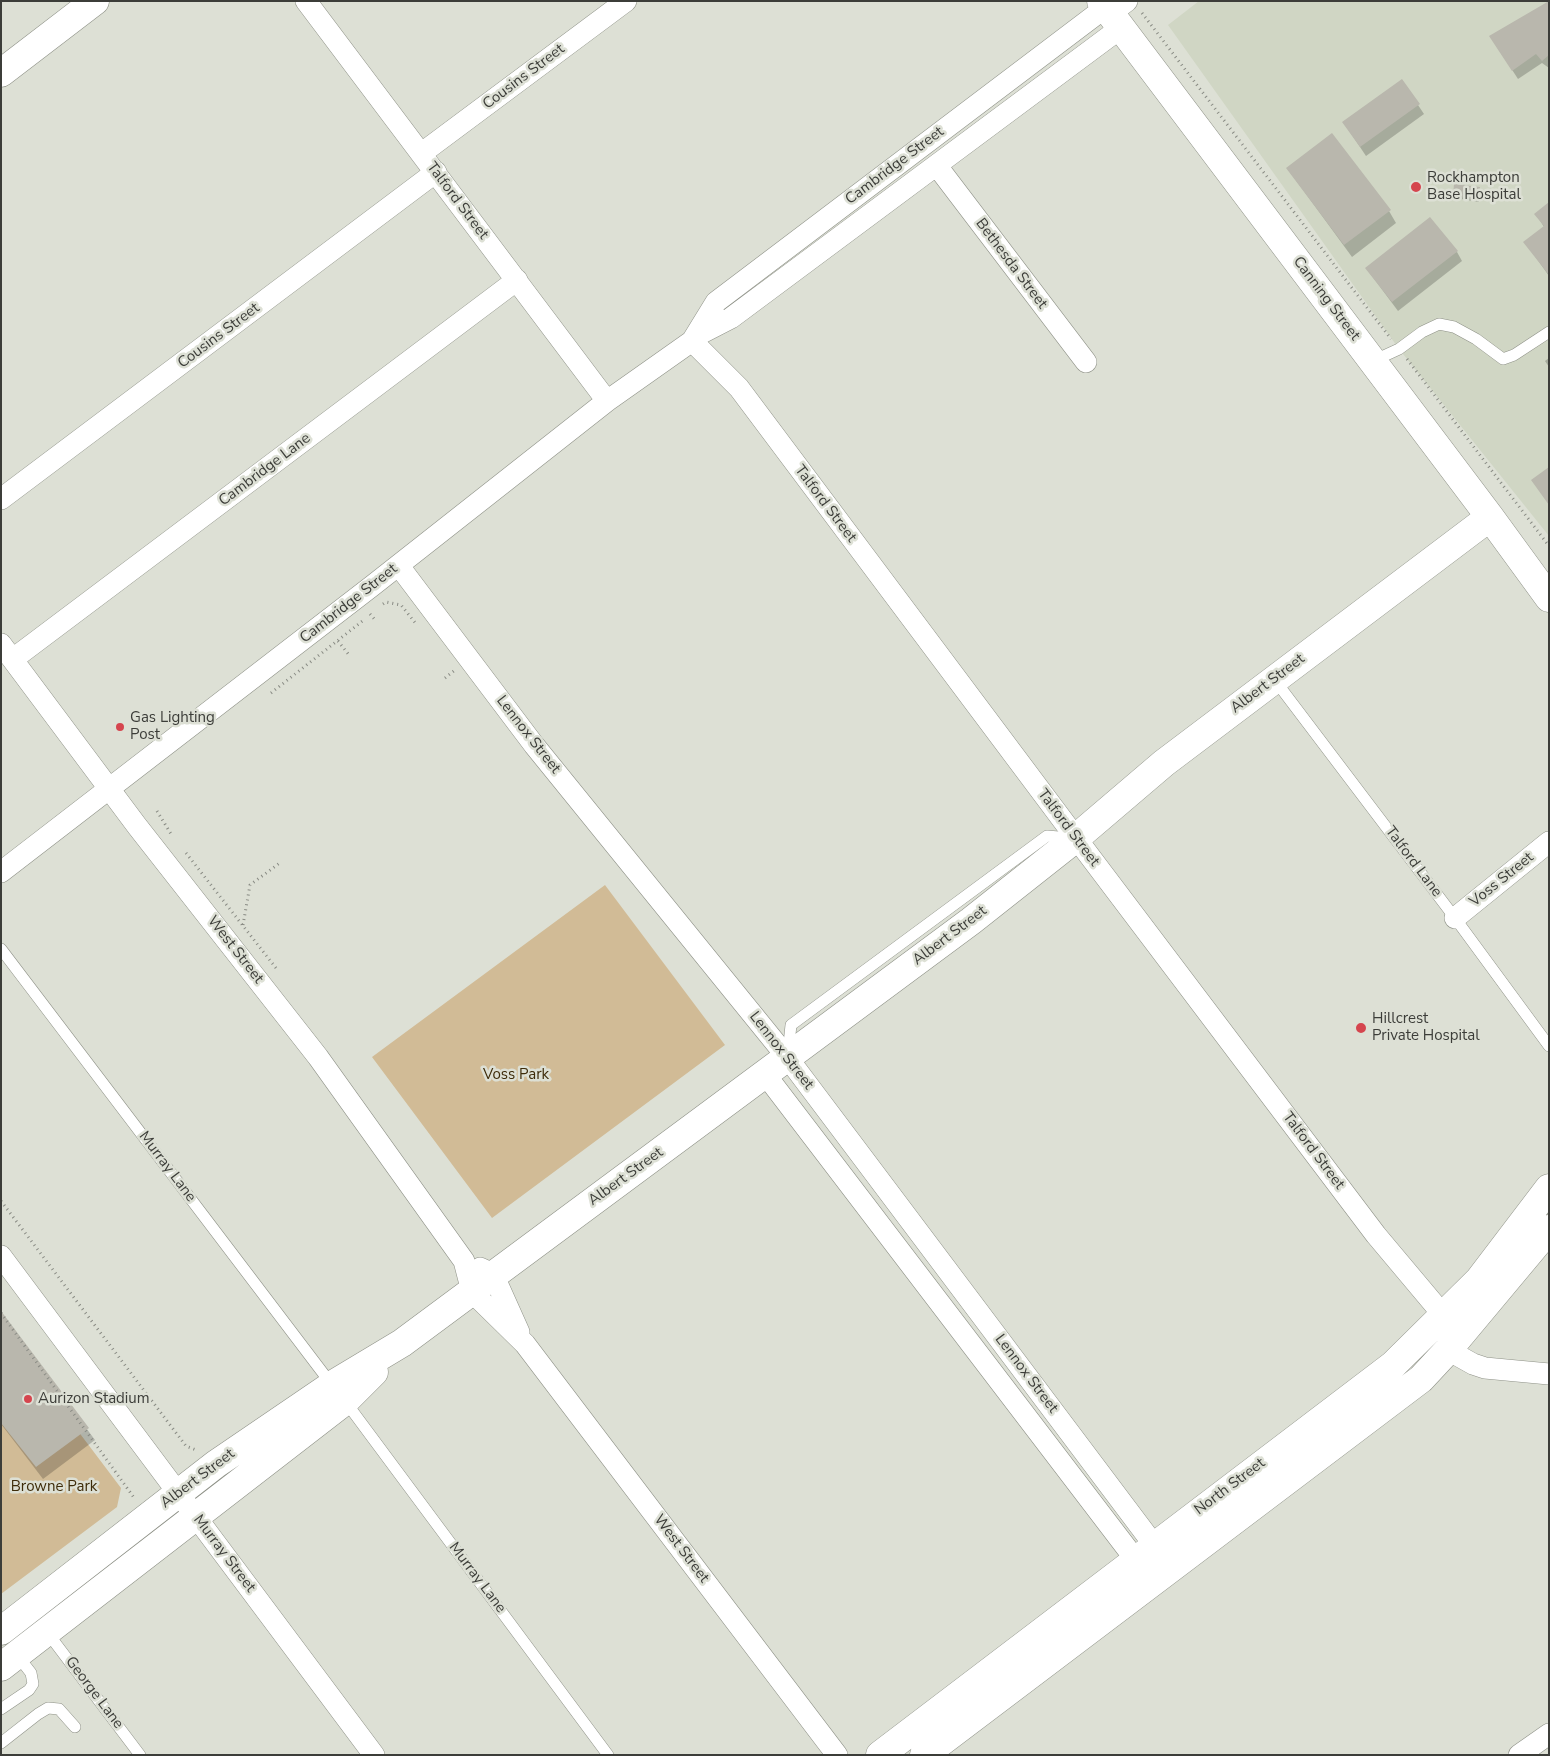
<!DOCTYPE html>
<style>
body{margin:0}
#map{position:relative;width:1550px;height:1756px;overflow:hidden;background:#dde0d5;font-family:"Nunito Sans",sans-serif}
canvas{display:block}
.frame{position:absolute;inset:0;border:2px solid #3c3d39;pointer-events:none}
</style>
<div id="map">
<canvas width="1550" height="1756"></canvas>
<div class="frame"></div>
</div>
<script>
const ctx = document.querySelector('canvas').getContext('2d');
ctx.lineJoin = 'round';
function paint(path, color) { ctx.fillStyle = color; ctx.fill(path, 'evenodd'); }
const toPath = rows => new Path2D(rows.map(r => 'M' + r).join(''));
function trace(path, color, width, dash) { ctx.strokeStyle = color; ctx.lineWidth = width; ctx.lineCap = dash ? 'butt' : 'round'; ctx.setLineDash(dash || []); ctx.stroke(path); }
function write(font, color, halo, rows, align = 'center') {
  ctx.font = font + ' "Nunito Sans",sans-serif'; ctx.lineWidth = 5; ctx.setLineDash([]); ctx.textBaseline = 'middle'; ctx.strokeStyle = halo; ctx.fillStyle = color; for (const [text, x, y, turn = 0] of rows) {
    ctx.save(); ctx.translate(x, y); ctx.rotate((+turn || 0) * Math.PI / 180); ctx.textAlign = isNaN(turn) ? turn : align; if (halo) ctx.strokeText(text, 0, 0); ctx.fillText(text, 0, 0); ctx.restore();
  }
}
paint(toPath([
 [1199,1,1549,1,1549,536,1399,349,1168,25]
]), '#d0d6c4');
paint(toPath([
 [605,885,725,1045,492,1218,372,1057],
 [1,1329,121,1488,117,1507,1,1594]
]), '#d1bb96');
paint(toPath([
 [1549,2,1549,68,1542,63,1518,79,1496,45],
 [1402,81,1424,114,1366,156,1344,123],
 [1287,168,1389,211,1396,223,1352,257],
 [1479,189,1479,202,1455,198,1454,196],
 [1549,203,1549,276,1525,242,1544,227,1536,214],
 [1457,252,1462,261,1398,311,1366,268],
 [1549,358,1549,367,1545,361],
 [1,1313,95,1440,43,1479,1,1424]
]), '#0003');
paint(toPath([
 [1549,1,1549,55,1542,61,1536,54,1512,71,1489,36],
 [1402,79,1420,104,1360,147,1342,122],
 [1332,133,1391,210,1344,245,1286,168],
 [1454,184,1480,187,1479,200,1453,196],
 [1549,202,1549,275,1523,242,1544,226,1534,214],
 [1430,217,1458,251,1392,302,1365,268],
 [1549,467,1549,505,1531,480],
 [1,1311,89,1428,36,1467,1,1423]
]), '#b9b7ad');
const lane = toPath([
 [1373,361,1399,349,1422,332,1439,324,1454,327,1476,339,1503,359,1514,355,1549,332],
 [1274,679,1455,918,1549,1046],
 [1,949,332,1385],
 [788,1053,791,1025,1047,836,1070,838],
 [345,1401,608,1755],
 [47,1632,140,1755],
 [1,1709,29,1690,33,1684,31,1673,17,1655],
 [1,1743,38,1714,48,1708,59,1709,75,1727]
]);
const street = toPath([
 [306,1,607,401],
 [1111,13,1127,1],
 [422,153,626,1],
 [937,166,1086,362],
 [696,336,731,318,1122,27],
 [692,341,739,388,1076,838,1376,1235,1444,1316],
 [1,499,436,172],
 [399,566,534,745,787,1057,1154,1545],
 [1,644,137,826,318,1057,464,1261,472,1292,525,1344,837,1755],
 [13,659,517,280],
 [1,872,372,586,607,401,692,341,716,302,1106,7],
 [1455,918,1549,842],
 [765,1074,1135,1559],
 [1,1256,374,1755],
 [480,1268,493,1274,519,1332],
 [1448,1350,1473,1364,1485,1368,1549,1374],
 [1519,1755,1549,1734]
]);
const secondary = toPath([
 [1101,1,1490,517,1549,598],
 [1,73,95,1],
 [1,1631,216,1464,332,1385,402,1343,971,921,1076,838,1164,763,1490,517],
 [1,1667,345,1401,374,1372],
 [880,1755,1393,1365,1479,1280,1549,1188],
 [924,1755,1421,1379,1448,1350,1549,1229]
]);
trace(lane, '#8e9187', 12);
trace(street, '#8e9187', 22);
trace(secondary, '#8e9187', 29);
trace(toPath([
 [1142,13,1391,339],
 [1407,359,1549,546],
 [383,604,386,602,401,605,417,625],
 [370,614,376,621],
 [338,641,349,655],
 [445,678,455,670],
 [271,693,365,619],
 [157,811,171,834],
 [186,853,276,968],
 [243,925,250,885,281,862],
 [1,1201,186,1446,196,1450],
 [1,1313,135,1499]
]), '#898b84', 3, [1, 4]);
trace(lane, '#fff', 11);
trace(street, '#fff', 21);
trace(secondary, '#fff', 28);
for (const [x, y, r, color] of [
 [1416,187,6,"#d5454e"],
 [120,727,5,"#d5454e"],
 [1361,1028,6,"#d5454e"],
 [28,1399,5,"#d5454e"]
]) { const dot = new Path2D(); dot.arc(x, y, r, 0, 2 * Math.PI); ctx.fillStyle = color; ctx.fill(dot); trace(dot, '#dde0d5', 2); }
write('15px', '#3c3d39', '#dde0d5', [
 ["Cousins Street",524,77,-37],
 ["Cambridge Street",895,166,-37],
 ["Talford Street",457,201,53],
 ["Bethesda Street",1011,264,53],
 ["Canning Street",1326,299,53],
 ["Cousins Street",219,336,-37],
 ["Cambridge Lane",265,470,-37],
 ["Talford Street",825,504,53],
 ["Cambridge Street",349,604,-38],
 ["Albert Street",1268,684,-37],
 ["Lennox Street",528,735,52],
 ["Talford Street",1068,828,53],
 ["Talford Lane",1413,862,53],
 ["Voss Street",1502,880,-39],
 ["Albert Street",950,936,-37],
 ["West Street",235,950,52],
 ["Lennox Street",781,1051,52],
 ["Talford Street",1313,1151,53],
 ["Murray Lane",167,1167,53],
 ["Albert Street",626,1177,-36],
 ["Lennox Street",1026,1374,53],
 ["Albert Street",198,1479,-37],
 ["North Street",1230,1487,-37],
 ["West Street",681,1549,53],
 ["Murray Street",224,1554,53],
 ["Murray Lane",477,1578,53],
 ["George Lane",94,1693,53]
]);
write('15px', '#3c3d39', '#dde0d5', [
 ["Rockhampton",1427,178],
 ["Base Hospital",1427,195],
 ["Gas Lighting",130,718],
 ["Post",130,735],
 ["Hillcrest",1372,1019],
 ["Private Hospital",1372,1036],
 ["Aurizon Stadium",38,1399]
], 'left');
write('15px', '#3e2c0a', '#dde0d5', [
 ["Voss Park",516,1075],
 ["Browne Park",54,1487]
]);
</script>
